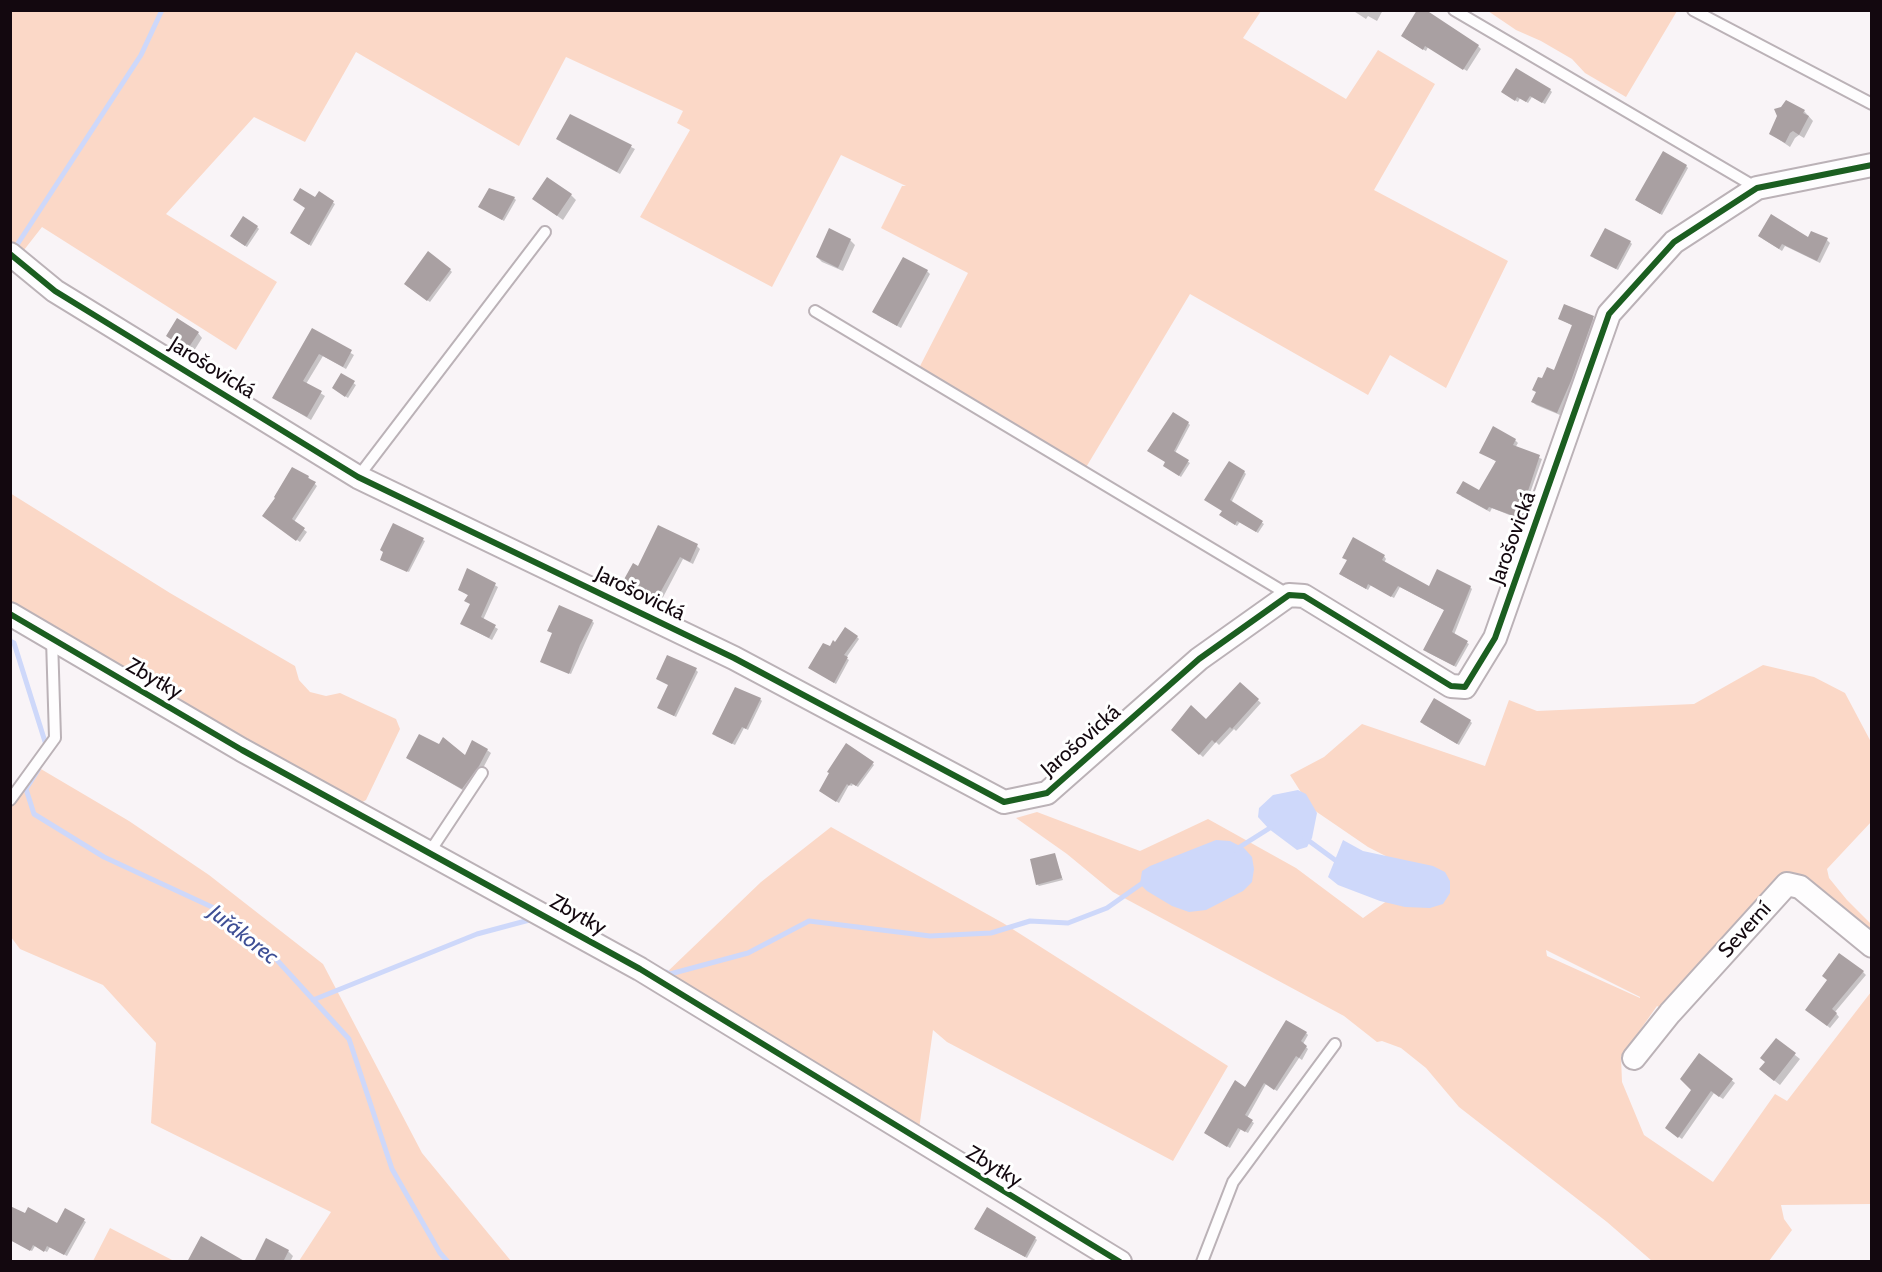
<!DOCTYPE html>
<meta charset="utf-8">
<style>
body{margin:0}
#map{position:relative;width:1882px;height:1272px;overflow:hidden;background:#f9f4f7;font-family:Cabin,sans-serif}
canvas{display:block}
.frame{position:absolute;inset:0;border:12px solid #13080f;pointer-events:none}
</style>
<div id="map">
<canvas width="1882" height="1272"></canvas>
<div class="frame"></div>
</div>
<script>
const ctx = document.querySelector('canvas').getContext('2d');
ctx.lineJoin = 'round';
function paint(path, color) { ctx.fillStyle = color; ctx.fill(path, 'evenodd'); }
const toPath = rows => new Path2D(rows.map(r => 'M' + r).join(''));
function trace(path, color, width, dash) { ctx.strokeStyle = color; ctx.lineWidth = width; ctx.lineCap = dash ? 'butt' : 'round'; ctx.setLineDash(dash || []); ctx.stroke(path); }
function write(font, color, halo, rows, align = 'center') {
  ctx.font = font + ' Cabin,sans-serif'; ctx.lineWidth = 6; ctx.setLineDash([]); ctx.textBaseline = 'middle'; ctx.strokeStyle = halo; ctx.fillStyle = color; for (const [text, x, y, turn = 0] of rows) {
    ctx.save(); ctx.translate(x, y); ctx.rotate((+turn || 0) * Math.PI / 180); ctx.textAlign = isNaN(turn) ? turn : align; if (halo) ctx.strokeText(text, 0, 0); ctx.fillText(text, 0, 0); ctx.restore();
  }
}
paint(toPath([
 [10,11,1261,11,1243,38,1346,99,1378,50,1435,84,1374,190,1508,261,1446,388,1390,355,1368,395,1190,294,1085,469,918,370,968,273,881,228,902,186,906,186,841,155,772,287,640,217,690,130,677,123,683,111,566,57,519,146,356,52,305,142,254,117,166,214,277,282,236,350,42,227,24,250,11,241],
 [1488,11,1677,11,1626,97,1585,73,1572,59,1541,41,1516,30],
 [10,493,170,593,295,666,299,680,310,692,326,696,340,693,396,719,400,729,366,800,359,804,203,718,158,686,66,637,11,603],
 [1763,665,1814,677,1845,693,1871,742,1871,822,1827,869,1829,878,1847,900,1871,924,1871,943,1797,873,1670,1013,1657,1006,1621,1057,1622,1082,1644,1135,1713,1182,1775,1094,1787,1101,1871,992,1871,1204,1781,1205,1784,1219,1792,1230,1769,1261,1652,1261,1607,1222,1459,1107,1426,1068,1401,1048,1382,1041,1377,1042,1344,1016,1113,892,1067,854,1016,818,1037,812,1140,851,1208,819,1296,868,1363,918,1423,875,1368,847,1311,808,1290,775,1324,757,1362,724,1485,766,1509,700,1537,711,1694,704],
 [1546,950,1640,997,1640,998,1547,956],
 [29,762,129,821,209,875,323,964,422,1153,511,1261,299,1261,331,1212,151,1123,156,1043,103,985,20,949,11,937,10,801],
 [831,827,1003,923,1228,1066,1173,1161,947,1042,933,1030,919,1129,664,975,761,882],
 [110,1228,174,1261,93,1261]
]), '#fbd8c7');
paint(toPath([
 [1298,790,1306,794,1317,813,1312,838,1307,847,1297,850,1269,829,1258,817,1259,808,1273,795],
 [1216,840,1230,841,1244,848,1252,857,1254,869,1252,882,1243,891,1206,910,1189,912,1172,906,1147,891,1140,884,1142,871,1150,866],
 [1343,840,1363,851,1433,866,1445,872,1450,881,1450,893,1443,904,1430,908,1405,907,1380,901,1338,885,1328,877]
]), '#ced8fa');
paint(toPath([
 [1352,10,1383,10,1377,21,1368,16,1366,19],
 [1406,39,1478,46,1481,49,1467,71,1428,47,1426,51],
 [1550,90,1552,92,1545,104,1532,97,1528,103,1520,98,1518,102,1505,94],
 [1804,111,1813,121,1804,138,1799,135,1795,138,1790,147,1771,134],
 [570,116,635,149,620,174,561,142],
 [1686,166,1688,168,1662,215,1639,202],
 [319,193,335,204,311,246,294,234],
 [571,195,576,200,563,220,534,199],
 [514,198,516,200,504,221,480,207],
 [257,227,259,229,247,247,233,238],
 [1763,239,1827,240,1830,243,1820,263,1785,246,1782,251],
 [850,240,855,245,843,271,822,262,817,257],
 [1630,242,1632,244,1618,270,1594,258],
 [450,270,452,272,430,302,407,286],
 [927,271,930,274,901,328,877,315],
 [1593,318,1596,321,1574,385,1560,415,1536,405,1533,402,1543,380,1555,372,1573,326,1560,319],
 [312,330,354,355,346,369,323,356,306,384,325,396,311,420,274,398],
 [198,333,202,338,192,354,167,336],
 [342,375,356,385,348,398,336,390],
 [1188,423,1190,425,1175,453,1190,463,1181,477,1165,466],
 [1515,440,1518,443,1515,448,1542,459,1530,493,1533,496,1524,521,1492,508,1490,512,1461,496,1480,492,1497,462,1480,452],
 [1244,472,1246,474,1231,503,1264,524,1258,533,1240,522,1237,526,1223,517,1223,512],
 [308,477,317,486,294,522,307,532,300,542,267,519],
 [393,525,425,541,409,572,383,561],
 [697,546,700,549,693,564,683,559,660,603,624,583,639,568],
 [1384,556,1386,559,1384,563,1429,589,1470,587,1472,589,1454,635,1469,644,1456,667,1427,652,1446,611,1400,587,1394,598,1371,585,1368,590,1343,576,1348,561,1346,560],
 [468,570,498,587,483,620,498,629,492,640,462,624,471,604,469,596,460,590],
 [592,621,594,623,571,674,542,662],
 [857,637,859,639,846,658,849,660,836,684,812,669,836,644],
 [696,670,698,672,676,717,661,709],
 [1240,684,1261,703,1236,731,1234,729,1219,745,1216,742,1203,757,1173,730,1206,721],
 [760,699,762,701,748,730,744,728,735,745,716,736],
 [1470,721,1472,723,1459,745,1423,724],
 [487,750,491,753,482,770,466,792,408,758,465,758],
 [873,764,874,765,858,787,853,784,852,786,849,785,839,803,823,793,831,773],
 [1054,854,1063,880,1039,886,1037,884],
 [1863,972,1866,975,1835,1012,1839,1017,1830,1028,1810,1012],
 [1306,1033,1308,1035,1303,1044,1308,1049,1302,1060,1299,1058,1277,1091,1266,1084,1247,1118,1254,1123,1248,1133,1241,1129,1230,1148,1208,1135,1206,1133,1246,1089],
 [1776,1040,1800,1059,1780,1085,1766,1074],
 [1700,1055,1735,1083,1723,1099,1714,1093,1682,1139,1669,1130,1693,1090],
 [66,1210,86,1222,67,1256,50,1247,47,1252,35,1246,32,1251,10,1240,25,1215,58,1225],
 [978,1231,1035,1238,1037,1240,1027,1258],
 [288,1251,293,1256,290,1262,255,1262]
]), '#0003');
trace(toPath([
 [13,251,141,55,162,10],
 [10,641,14,643,47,748],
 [38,770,26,789,34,814,104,857,214,908,276,959,349,1039,392,1169,440,1253,448,1262],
 [1305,838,1335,860],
 [1235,850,1273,826],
 [666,972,670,974,748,953,809,921,930,936,991,933,1030,921,1068,923,1107,908,1144,882],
 [313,1000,477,934,533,919]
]), '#ced8fa', 5);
paint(toPath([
 [1417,10,1426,10,1479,45,1463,70,1425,46,1423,50,1401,36],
 [1516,68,1551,89,1542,103,1530,96,1526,102,1517,97,1515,101,1501,92],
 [1786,100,1805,110,1803,113,1809,116,1799,135,1793,131,1790,133,1785,143,1769,134,1777,116,1774,109,1781,107],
 [570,114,632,145,617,172,556,139],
 [1663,151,1687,165,1660,214,1635,200],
 [547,177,572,194,557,216,532,199],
 [300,188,315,197,319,191,334,201,309,245,290,233,305,208,293,200],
 [489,188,515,197,502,220,478,207],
 [1771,214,1808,237,1811,231,1828,238,1817,261,1782,244,1779,249,1758,236],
 [243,216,258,226,245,246,230,236],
 [829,228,851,239,838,268,816,257],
 [1605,228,1631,241,1616,269,1590,256],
 [428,251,451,269,427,301,404,284],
 [903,257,928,270,897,326,872,312],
 [1564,304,1594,316,1571,381,1557,413,1531,402,1536,392,1532,390,1538,377,1542,378,1547,367,1554,370,1572,325,1558,319],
 [177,318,199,332,187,350,166,336],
 [312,328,352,350,343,367,319,354,303,381,322,391,307,417,272,398],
 [341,373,355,381,345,397,332,388],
 [1173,412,1189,422,1174,451,1189,460,1179,476,1163,466,1165,462,1147,451],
 [1493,426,1516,439,1513,445,1540,455,1528,491,1532,492,1522,519,1489,507,1487,510,1456,493,1463,481,1479,490,1496,461,1479,453],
 [1229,461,1245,471,1230,500,1263,521,1256,532,1237,521,1235,525,1219,515,1222,511,1204,500],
 [292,467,309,476,308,478,316,482,292,519,305,528,296,541,262,516,275,498,274,497],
 [393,523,424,538,407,572,380,560,383,552,380,550],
 [658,525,698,544,690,562,680,557,656,600,622,583,633,563,638,566],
 [1353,537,1385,555,1382,560,1429,586,1437,569,1471,586,1452,632,1468,641,1454,666,1423,650,1444,610,1398,586,1391,597,1368,584,1366,589,1339,574,1347,560,1342,558],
 [467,568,496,583,481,617,496,625,489,638,460,624,470,604,464,601,468,595,458,590],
 [559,605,593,620,580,645,569,674,540,662,552,633,547,631],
 [845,627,858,636,844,655,848,657,834,683,808,668,823,643,830,646,833,640,835,642],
 [667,655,697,668,674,716,657,708,668,685,656,679],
 [1240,682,1259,699,1232,729,1230,727,1215,743,1212,740,1199,755,1171,730,1191,705,1206,719],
 [735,687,761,698,746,729,742,727,732,744,712,734],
 [1434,698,1471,720,1457,744,1420,722],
 [419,734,439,744,443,737,465,755,472,740,488,749,479,766,462,789,406,758],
 [846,743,874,762,856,786,851,783,849,786,847,784,836,802,819,791,829,773,827,772],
 [1055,853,1062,878,1036,885,1030,859],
 [1839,953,1864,971,1832,1009,1837,1013,1827,1026,1805,1010,1827,980,1822,976],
 [1286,1020,1307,1032,1301,1041,1307,1046,1299,1058,1296,1056,1274,1090,1264,1083,1245,1115,1253,1120,1245,1132,1238,1128,1227,1147,1204,1133,1235,1080,1245,1087],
 [1776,1038,1796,1053,1774,1081,1759,1069,1765,1062,1760,1058],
 [1699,1053,1733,1079,1719,1097,1711,1091,1678,1138,1665,1128,1691,1090,1680,1079],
 [10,1206,25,1213,28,1207,57,1223,65,1208,85,1219,64,1255,47,1246,44,1252,33,1245,30,1251,10,1240],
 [987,1207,1036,1237,1025,1257,974,1229],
 [201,1236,246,1262,187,1262],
 [266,1238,289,1250,283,1262,254,1262]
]), '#a9a0a2');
const lane = toPath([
 [1454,10,1757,188],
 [1693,10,1872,104],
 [815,311,1289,595],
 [358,477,545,232],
 [10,800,55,738,52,639],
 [429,853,482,773],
 [1202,1262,1233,1182,1335,1044]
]);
const street = toPath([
 [10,254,55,291,358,477,734,658,1004,802,1047,793,1199,659,1289,595,1304,596,1451,686,1465,687,1495,638,1609,314,1674,242,1757,188,1872,165],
 [10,614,242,750,640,969,1120,1262],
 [1634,1058,1670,1013,1787,884,1800,887,1872,946]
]);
trace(lane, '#bbb2b7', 14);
trace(street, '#bbb2b7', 26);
trace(lane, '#fefdfe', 10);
trace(street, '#fefdfe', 22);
trace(toPath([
 [10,254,55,291,358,477,734,658,1004,802,1047,793,1199,659,1289,595,1304,596,1451,686,1465,687,1495,638,1609,314,1674,242,1757,188,1872,165],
 [10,614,242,750,640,969,1120,1262]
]), '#1b5e20', 6);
write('21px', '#13080f', '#fff', [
 ["Jarošovická",212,368,32],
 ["Jarošovická",1513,538,-70],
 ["Jarošovická",640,594,26],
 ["Zbytky",154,679,30],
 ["Jarošovická",1081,741,-41],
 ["Zbytky",578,915,29],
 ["Severní",1745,930,-48],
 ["Zbytky",994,1167,31]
]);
write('italic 22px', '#3e4f95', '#fff', [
 ["Juřákorec",243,935,38]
]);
</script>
